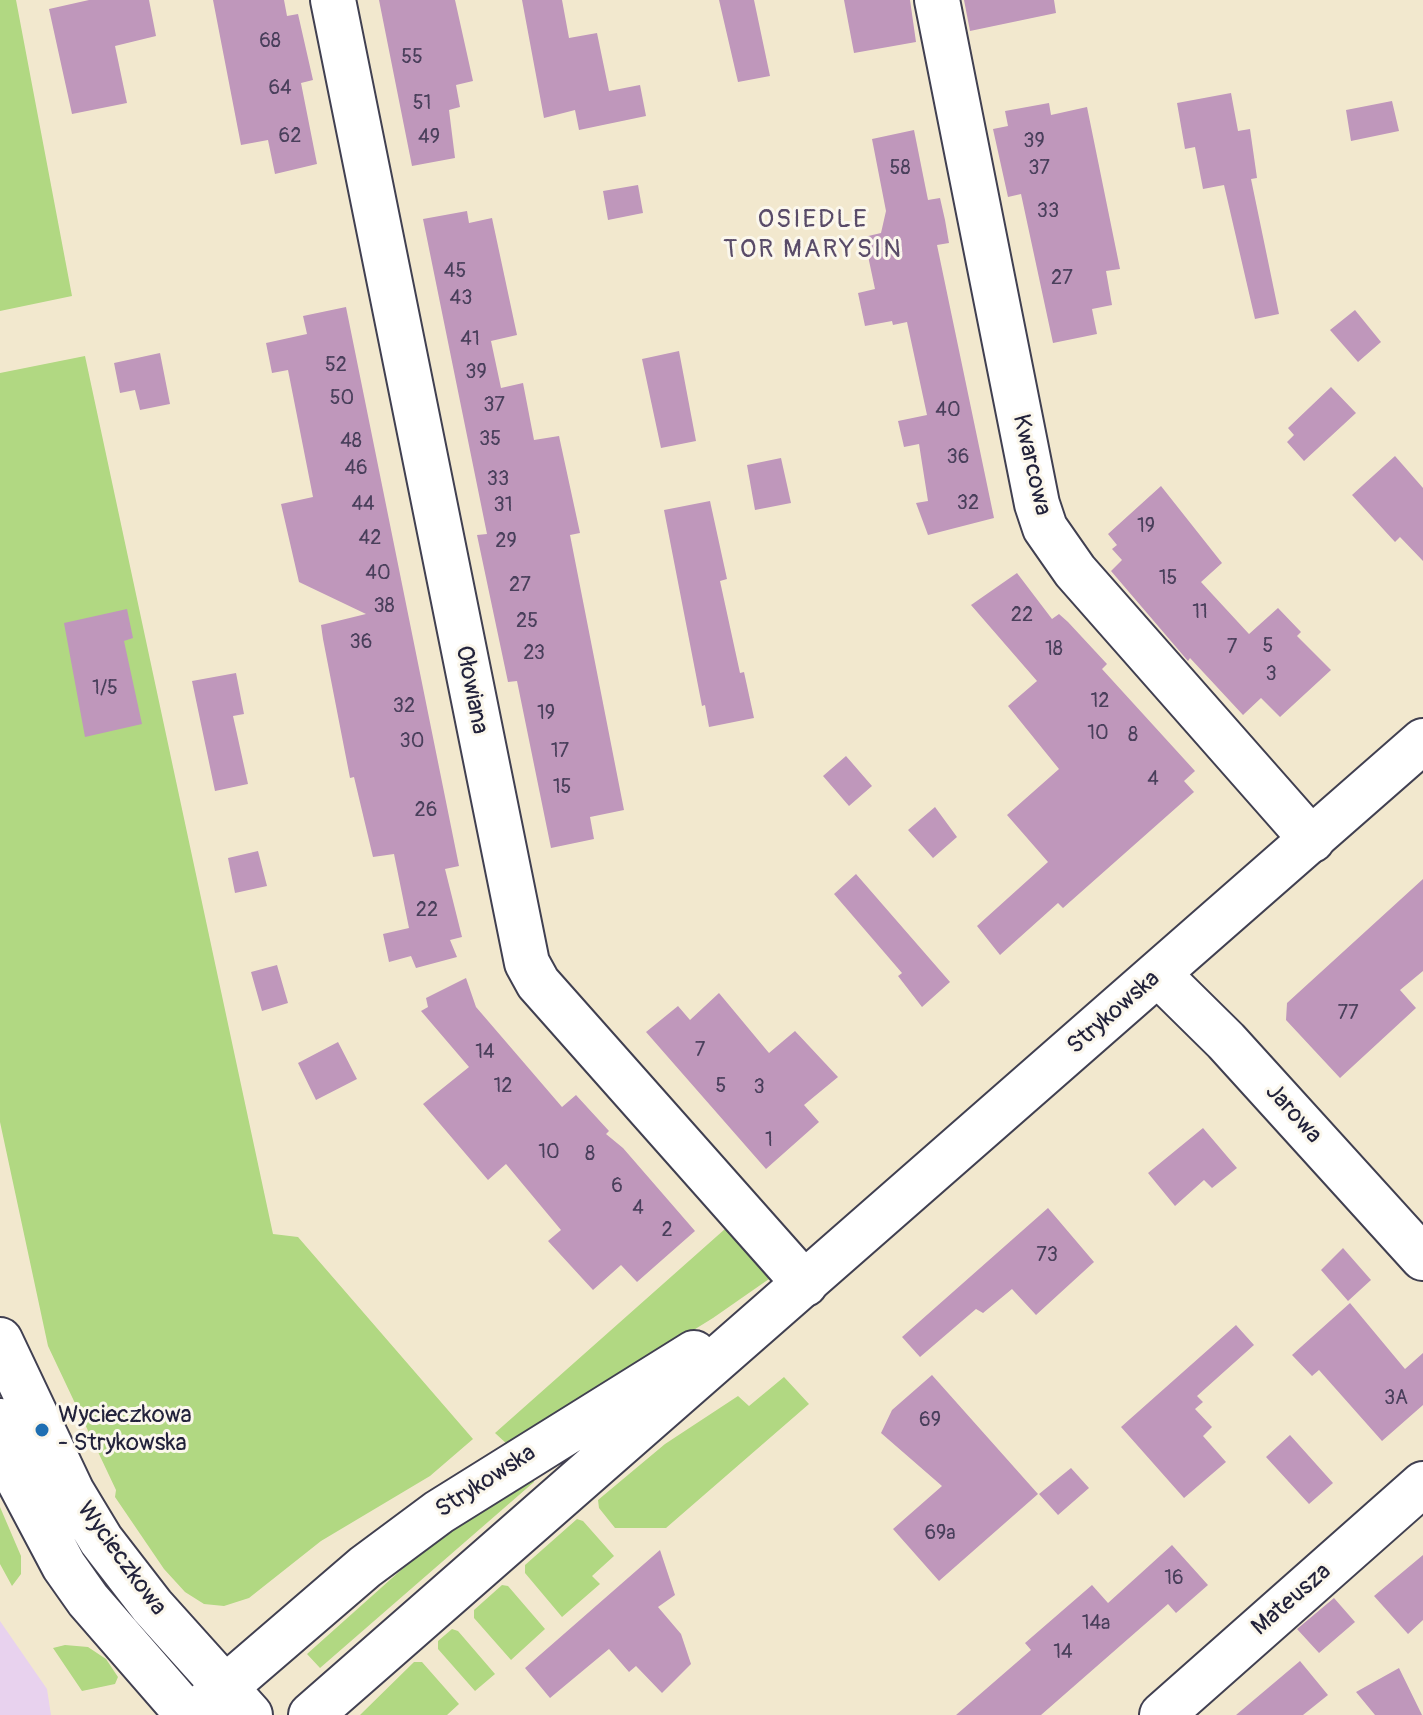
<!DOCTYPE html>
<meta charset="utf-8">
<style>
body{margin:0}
canvas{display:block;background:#f2e8ce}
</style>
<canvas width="1423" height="1715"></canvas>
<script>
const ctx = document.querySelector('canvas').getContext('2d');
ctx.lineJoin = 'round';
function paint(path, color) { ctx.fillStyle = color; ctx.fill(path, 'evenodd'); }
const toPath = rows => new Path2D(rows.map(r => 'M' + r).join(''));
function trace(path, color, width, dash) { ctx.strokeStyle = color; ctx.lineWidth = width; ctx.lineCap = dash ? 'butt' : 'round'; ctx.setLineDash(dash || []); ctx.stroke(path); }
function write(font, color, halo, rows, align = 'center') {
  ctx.font = font + ' Pangolin,sans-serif'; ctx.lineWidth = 6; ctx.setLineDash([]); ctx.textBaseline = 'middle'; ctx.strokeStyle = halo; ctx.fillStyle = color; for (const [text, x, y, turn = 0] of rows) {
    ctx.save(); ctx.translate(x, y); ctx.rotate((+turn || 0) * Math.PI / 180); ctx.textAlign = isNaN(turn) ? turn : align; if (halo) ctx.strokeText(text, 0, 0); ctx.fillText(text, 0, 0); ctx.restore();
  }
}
paint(toPath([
 [0,1621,47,1689,51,1715,0,1715]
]), '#e8d2ee');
paint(toPath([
 [0,0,16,0,72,296,0,311],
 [85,356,273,1234,298,1237,473,1439,430,1476,321,1541,249,1598,224,1606,204,1604,185,1592,164,1569,115,1497,116,1490,48,1346,0,1122,0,373],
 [734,1221,770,1269,769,1279,713,1318,508,1445,495,1433],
 [784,1377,809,1404,666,1528,615,1528,599,1508,598,1500,665,1444,738,1396,749,1406],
 [534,1475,534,1482,320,1668,307,1654,438,1537],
 [0,1507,21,1556,21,1574,12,1586,0,1564],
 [577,1519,583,1521,614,1556,592,1576,600,1584,562,1617,525,1573,525,1565],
 [502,1585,508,1586,545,1629,511,1660,474,1618,474,1610],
 [452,1629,458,1631,495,1674,475,1691,438,1649,438,1641],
 [65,1645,88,1647,106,1659,118,1677,115,1684,82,1691,53,1648],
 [414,1662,422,1662,459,1704,447,1715,360,1715]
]), '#b1d882');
paint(toPath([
 [89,0,149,0,156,36,115,46,127,103,72,114,49,9],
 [213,0,284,0,287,16,298,14,313,80,301,83,317,164,275,174,268,140,241,145],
 [379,0,455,0,473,81,456,85,460,107,449,110,455,158,412,166],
 [522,0,562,0,569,38,597,33,609,91,640,85,646,116,579,130,575,110,544,118],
 [719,0,754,0,770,76,738,82],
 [844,0,910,0,916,42,854,53],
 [964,0,1054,0,1056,13,970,31],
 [1231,93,1238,131,1250,129,1257,178,1251,179,1279,314,1255,319,1224,185,1203,189,1195,147,1185,149,1177,103],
 [1392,101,1399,131,1351,141,1346,110],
 [1049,103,1051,115,1087,107,1120,269,1106,271,1112,305,1092,309,1097,334,1053,343,1021,194,1008,197,993,129,1008,126,1005,111],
 [914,130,928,200,940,198,945,220,949,243,937,245,994,518,928,535,916,503,928,501,919,444,904,447,898,421,927,415,907,322,893,325,892,321,865,326,858,293,875,289,864,237,881,233,886,211,872,139],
 [638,185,643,213,608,220,603,191],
 [467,211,469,223,492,218,517,335,491,341,501,388,523,383,534,440,559,436,580,533,570,535,624,810,590,817,594,839,551,848,517,681,508,682,477,535,487,534,423,219],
 [346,307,459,866,445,869,462,937,450,940,457,957,416,968,411,956,389,962,383,934,409,928,394,854,373,857,354,777,350,778,323,639,321,625,366,614,299,582,281,504,313,497,288,370,272,373,266,343,307,334,303,316],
 [1355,310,1381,342,1358,362,1330,330],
 [679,351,696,441,661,448,642,359],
 [160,353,170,404,140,410,135,390,120,393,114,363],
 [1331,387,1356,413,1304,461,1287,442,1294,435,1288,428],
 [1395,456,1423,488,1423,561,1400,537,1395,542,1352,495],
 [781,458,791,503,755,510,747,465],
 [1161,486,1222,563,1201,582,1249,634,1278,608,1301,632,1297,636,1331,670,1280,717,1261,698,1243,715,1190,658,1188,661,1111,571,1122,560,1112,549,1117,545,1108,534],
 [710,501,727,579,720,581,740,673,744,672,754,718,709,727,705,705,702,706,664,510],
 [1017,573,1052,619,1059,614,1068,622,1107,664,1102,669,1195,771,1184,781,1194,792,1063,908,1058,903,1000,955,977,926,1048,862,1007,815,1059,769,1008,706,1037,681,971,605],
 [127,609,133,638,124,641,142,724,85,737,64,623],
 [236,673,244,714,233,716,248,784,215,791,192,681],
 [846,756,872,786,849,806,823,776],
 [935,807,957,837,933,858,908,830],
 [258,851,267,886,235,893,228,858],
 [856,874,950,982,922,1007,898,976,902,973,834,894],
 [1423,879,1423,971,1400,990,1416,1008,1340,1078,1286,1020,1287,1003],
 [277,965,288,1003,262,1011,251,972],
 [466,978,476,1007,562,1107,576,1095,609,1131,606,1134,623,1148,695,1231,637,1282,621,1265,593,1290,548,1241,561,1230,506,1164,488,1180,423,1104,469,1067,421,1011,428,1007,426,998],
 [719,993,769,1053,795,1031,838,1077,804,1105,819,1122,766,1169,646,1032,678,1006,690,1020],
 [338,1042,357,1079,316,1100,298,1063],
 [1203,1128,1237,1168,1212,1188,1204,1180,1175,1206,1148,1173],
 [1048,1208,1094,1262,1036,1315,1012,1289,983,1313,976,1309,920,1357,902,1337],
 [1343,1248,1371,1280,1348,1301,1321,1270],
 [1350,1303,1405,1369,1423,1353,1423,1405,1382,1441,1319,1370,1312,1376,1292,1355],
 [1236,1325,1254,1345,1197,1396,1203,1402,1195,1409,1212,1427,1203,1436,1226,1462,1184,1498,1121,1427],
 [932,1375,1038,1494,939,1581,893,1529,942,1486,881,1433,892,1410],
 [1290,1435,1333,1483,1309,1504,1266,1457],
 [1071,1468,1089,1488,1058,1515,1039,1494],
 [1172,1545,1208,1585,1176,1613,1168,1604,1041,1715,956,1715,1031,1650,1025,1643,1092,1585,1108,1603],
 [660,1550,675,1595,658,1607,681,1634,691,1664,662,1693,636,1666,629,1672,609,1649,550,1698,525,1668],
 [1423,1555,1423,1620,1408,1634,1374,1596],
 [1334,1598,1355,1622,1319,1653,1297,1629],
 [1300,1661,1328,1695,1303,1715,1236,1715],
 [1399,1668,1422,1715,1375,1715,1356,1692]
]), '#bf97bb');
const minor = toPath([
 [333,0,527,963,538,983,805,1284],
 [937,0,1037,504,1045,528,1075,571,1312,840],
 [1158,974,1226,1041,1423,1258],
 [0,1340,72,1492,101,1540,152,1606,250,1715],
 [0,1421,20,1483,64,1566,88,1600,188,1715],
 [1162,1715,1423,1484]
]);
const major = toPath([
 [193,1715,365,1567,439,1512,694,1353],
 [311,1715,1423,741]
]);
trace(minor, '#414051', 48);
trace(major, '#414051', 48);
trace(minor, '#fff', 44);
trace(major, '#fff', 44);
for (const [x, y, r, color] of [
 [42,1430,8,"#1f6fb2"]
]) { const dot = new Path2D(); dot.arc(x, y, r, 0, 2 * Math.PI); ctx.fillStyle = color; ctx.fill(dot); trace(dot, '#fbf7ec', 3); }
write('20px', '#493f5b', null, [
 ["68",270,42],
 ["55",412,58],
 ["64",280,89],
 ["51",422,104],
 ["62",290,137],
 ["49",429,138],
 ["39",1034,142],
 ["58",900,169],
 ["37",1039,169],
 ["33",1048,212],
 ["45",455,272],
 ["27",1062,279],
 ["43",461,299],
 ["41",470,340],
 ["52",336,366],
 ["39",476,373],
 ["50",342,399],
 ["37",494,406],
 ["40",948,411],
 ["35",490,440],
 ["48",351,442],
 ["36",958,458],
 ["46",356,469],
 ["33",498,480],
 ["32",968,504],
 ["44",363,505],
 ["31",503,506],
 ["19",1146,527],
 ["42",370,539],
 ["29",506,542],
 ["40",378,574],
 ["15",1168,579],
 ["27",520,586],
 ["38",384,607],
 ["11",1200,613],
 ["22",1022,616],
 ["25",527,622],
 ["36",361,643],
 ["5",1268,647],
 ["7",1232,648],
 ["18",1054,650],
 ["23",534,654],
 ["3",1271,675],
 ["1/5",105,689],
 ["12",1100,702],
 ["32",404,707],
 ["19",546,714],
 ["10",1098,734],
 ["8",1133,736],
 ["30",412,742],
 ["17",560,752],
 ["4",1153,780],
 ["15",562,788],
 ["26",426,811],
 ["22",427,911],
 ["77",1348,1014],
 ["7",700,1051],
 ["14",485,1053],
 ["12",503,1087],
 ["5",721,1087],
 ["3",759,1088],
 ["1",769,1141],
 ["10",549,1153],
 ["8",590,1155],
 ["6",617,1187],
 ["4",638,1209],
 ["2",667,1231],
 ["73",1047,1256],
 ["3A",1396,1399],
 ["69",930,1421],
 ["69a",940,1534],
 ["16",1174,1579],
 ["14a",1096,1624],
 ["14",1063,1653]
]);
write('24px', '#22223b', '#fbf7ec', [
 ["Kwarcowa",1031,465,77],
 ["Ołowiana",471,690,79],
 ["Strykowska",1114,1013,-41],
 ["Jarowa",1293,1114,48],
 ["Strykowska",486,1482,-33],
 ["Wycieczkowa",121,1559,54],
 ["Mateusza",1292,1600,-41]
]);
write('24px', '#22223b', '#fbf7ec', [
 ["Wycieczkowa",58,1416],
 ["- Strykowska",58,1444]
], 'left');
ctx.letterSpacing = '2px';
write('26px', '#594b68', '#fbf7ec', [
 ["OSIEDLE",813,220],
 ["TOR MARYSIN",813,250]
]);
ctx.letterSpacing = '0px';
</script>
